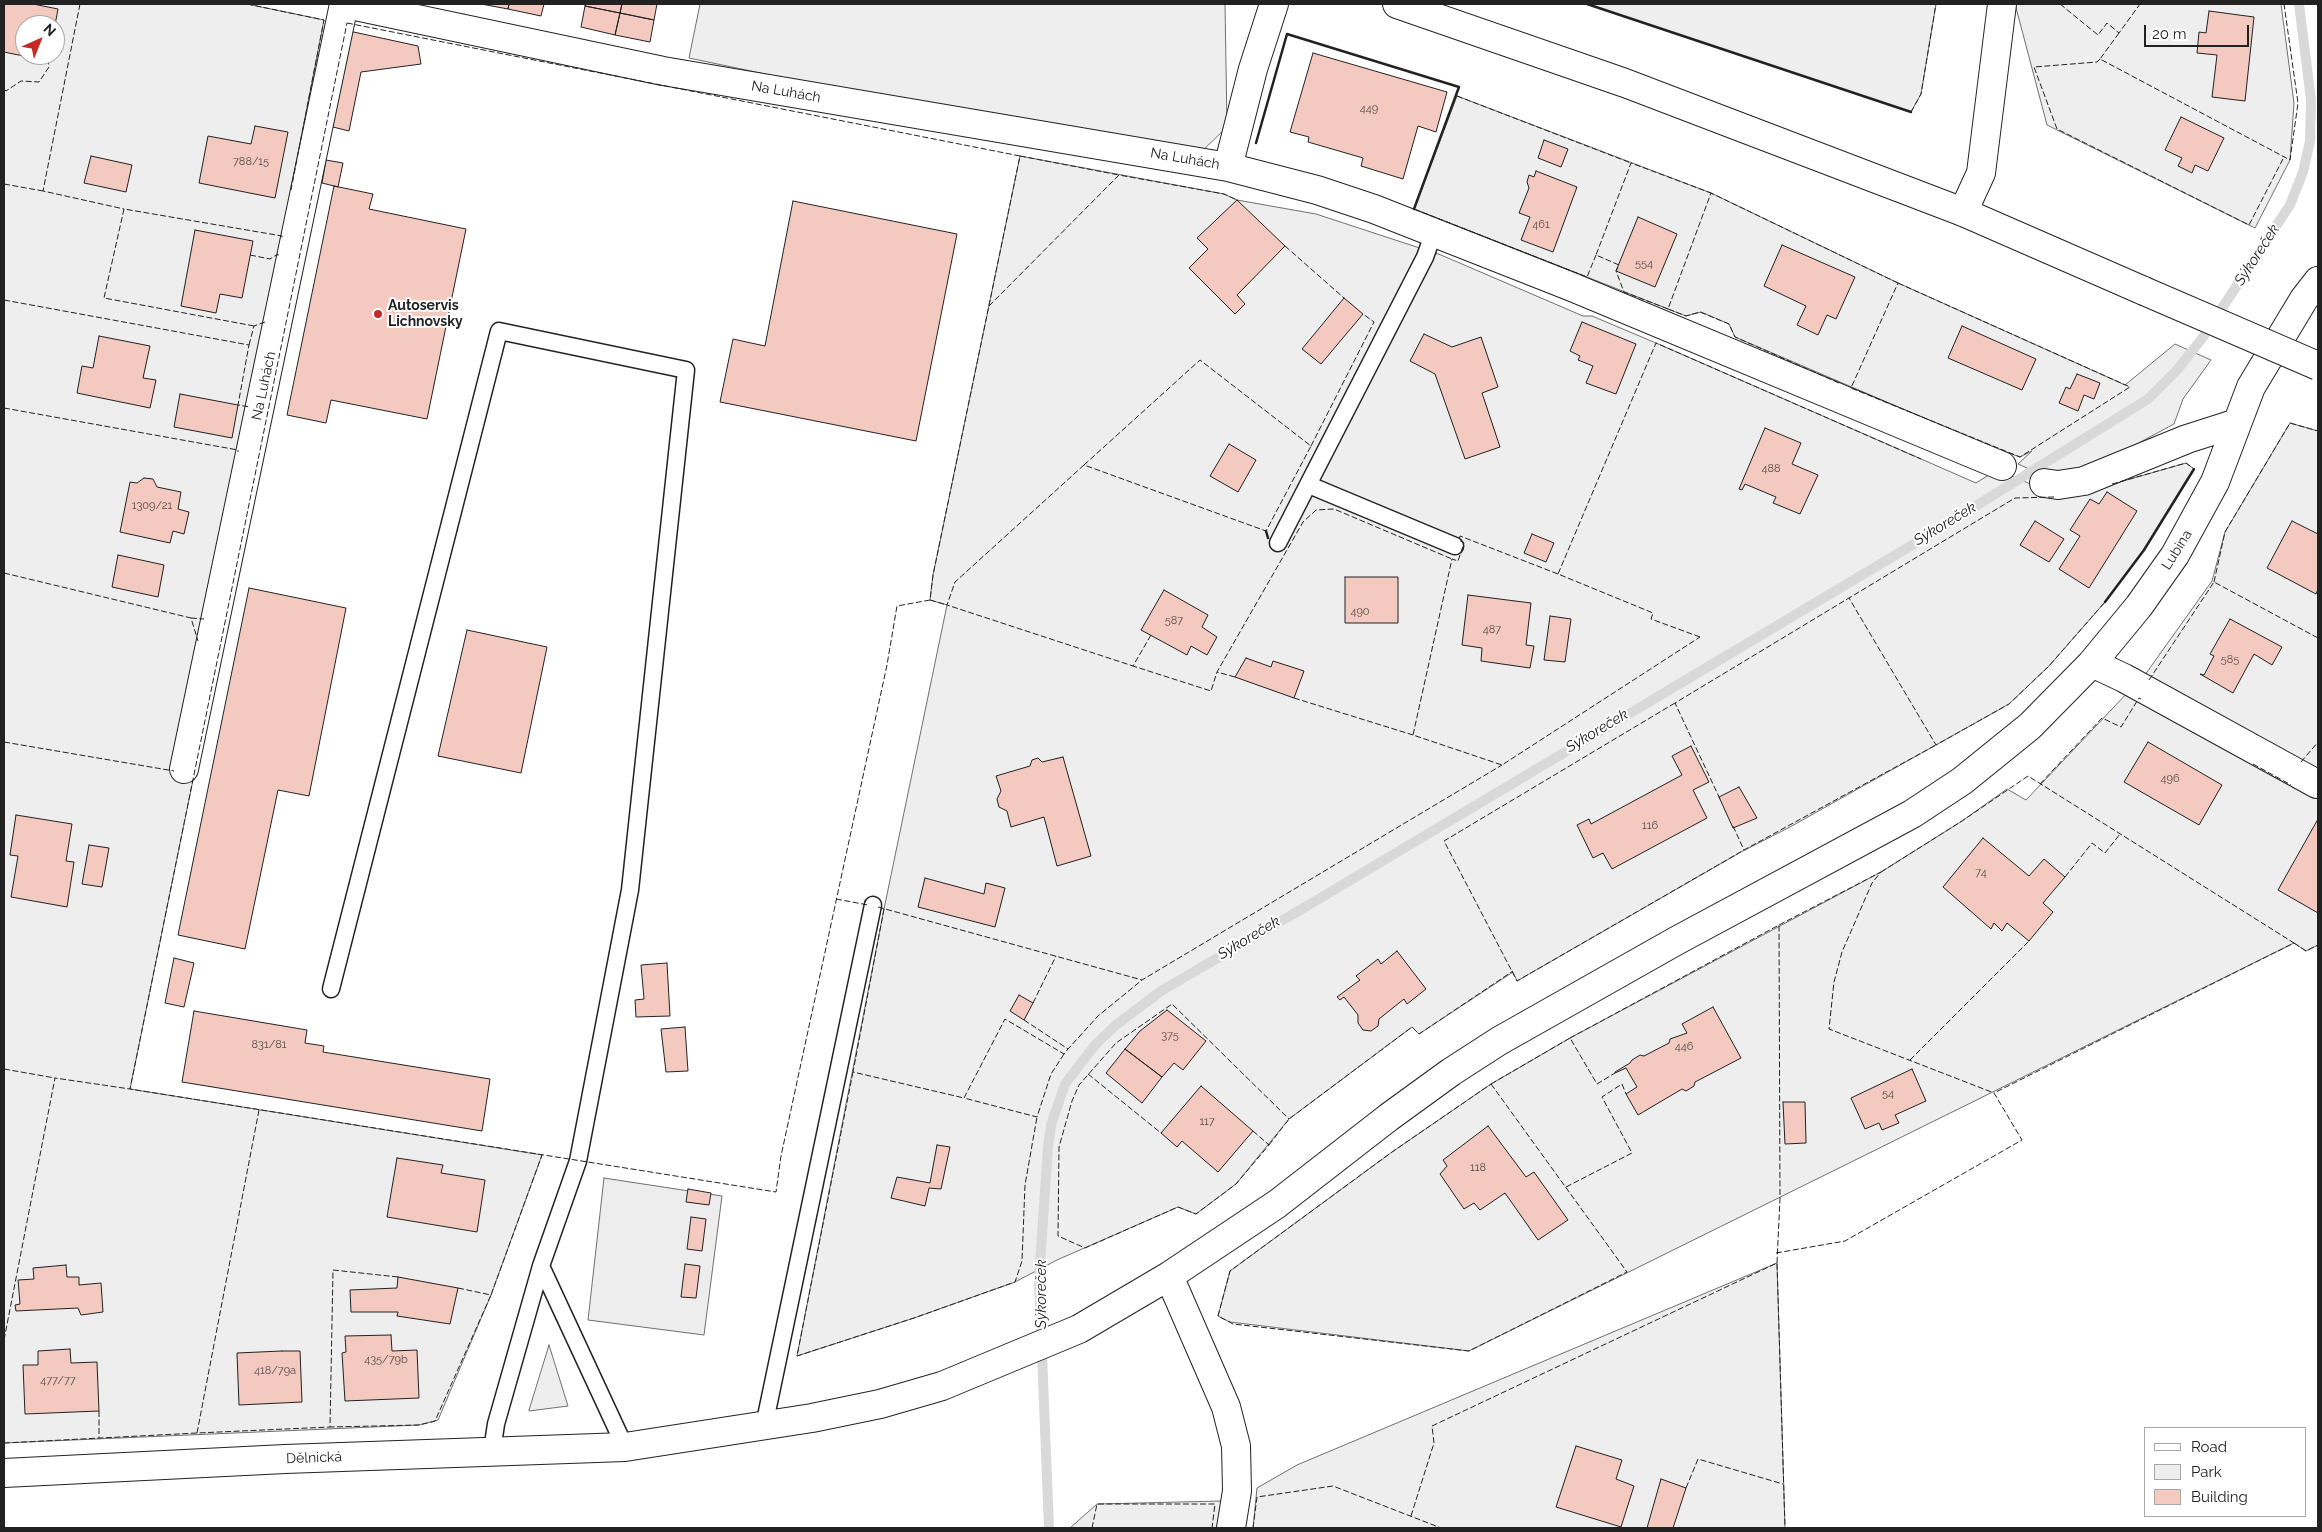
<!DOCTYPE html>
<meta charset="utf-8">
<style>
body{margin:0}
#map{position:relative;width:2322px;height:1532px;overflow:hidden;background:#fff;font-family:Raleway,sans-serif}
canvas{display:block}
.frame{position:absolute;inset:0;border:5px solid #222;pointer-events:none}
.legend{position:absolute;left:2144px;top:1427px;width:162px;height:90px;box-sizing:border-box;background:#fff;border:1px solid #a7a7a7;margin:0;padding:6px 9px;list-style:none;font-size:15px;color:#222}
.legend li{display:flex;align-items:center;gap:10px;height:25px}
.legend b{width:25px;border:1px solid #a7a7a7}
.north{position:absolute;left:15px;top:15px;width:50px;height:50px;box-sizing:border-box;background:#fff;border:1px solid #a7a7a7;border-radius:50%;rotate:44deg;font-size:14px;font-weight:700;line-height:20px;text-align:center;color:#222}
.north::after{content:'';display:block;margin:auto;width:18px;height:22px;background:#c62828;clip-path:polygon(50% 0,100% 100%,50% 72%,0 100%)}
.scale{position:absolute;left:2144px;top:25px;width:105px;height:22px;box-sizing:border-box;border:2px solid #222;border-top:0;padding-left:6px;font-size:15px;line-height:18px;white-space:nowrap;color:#222;-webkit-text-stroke:4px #fff;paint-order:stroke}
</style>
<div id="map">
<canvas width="2322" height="1532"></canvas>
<div class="frame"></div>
<ul class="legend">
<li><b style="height:6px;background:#fff"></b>Road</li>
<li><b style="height:14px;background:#eee"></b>Park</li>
<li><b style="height:14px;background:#f3c9c0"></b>Building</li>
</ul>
<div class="north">N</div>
<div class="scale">20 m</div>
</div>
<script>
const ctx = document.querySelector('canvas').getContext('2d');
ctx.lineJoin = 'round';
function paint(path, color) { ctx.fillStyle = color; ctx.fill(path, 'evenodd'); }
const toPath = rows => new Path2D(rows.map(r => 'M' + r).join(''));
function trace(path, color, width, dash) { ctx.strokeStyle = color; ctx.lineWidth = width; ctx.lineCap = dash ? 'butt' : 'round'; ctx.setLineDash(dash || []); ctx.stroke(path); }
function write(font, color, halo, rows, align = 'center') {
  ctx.font = font + ' Raleway,sans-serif'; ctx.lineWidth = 4; ctx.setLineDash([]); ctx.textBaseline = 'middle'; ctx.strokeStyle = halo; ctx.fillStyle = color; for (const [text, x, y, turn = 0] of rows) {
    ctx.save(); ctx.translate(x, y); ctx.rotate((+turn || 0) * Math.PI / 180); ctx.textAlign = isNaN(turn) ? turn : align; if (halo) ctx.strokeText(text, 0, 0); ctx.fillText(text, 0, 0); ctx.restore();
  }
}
const green = toPath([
 [4,4,247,4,324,20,282,236,194,775,130,1089,542,1155,491,1295,438,1420,435,1421,419,1425,4,1443,4,4],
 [25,25,55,25,55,55,25,55,25,25],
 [700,4,1225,4,1227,127,1198,155,1026,129,689,58,700,4],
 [1587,4,1936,4,1921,94,1911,112,1587,4],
 [2015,4,2281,4,2294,103,2290,160,2255,228,2047,125,2015,4],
 [1457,96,1711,193,1898,283,2125,385,2175,344,2211,360,2183,399,2174,424,2092,468,2047,477,2018,464,2032,451,2020,457,1994,448,1735,337,1729,324,1701,312,1686,316,1414,209,1457,96],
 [1020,156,1224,194,1237,200,1316,214,1441,255,1583,316,1592,316,1656,343,1976,483,1995,471,2007,474,2040,488,2106,486,2186,463,2194,469,2144,550,2105,602,2049,666,2009,704,1790,827,1741,852,1517,981,1513,972,1419,1034,1412,1027,1289,1119,1236,1184,1196,1214,1178,1207,1057,1260,1015,1282,914,1318,797,1356,884,909,947,605,930,600,933,575,1020,156],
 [2290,423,2318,431,2318,945,2306,951,2294,943,1469,1351,1230,1322,1218,1316,1230,1271,1392,1152,1491,1084,1570,1038,1881,872,1962,821,2007,789,2026,800,2147,672,2212,581,2225,532,2290,423],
 [1777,1263,1785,1528,1253,1528,1257,1488,1297,1465,1777,1263],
 [549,1345,568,1406,529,1411,529,1410,549,1345],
 [1222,1501,1221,1528,1070,1528,1097,1504,1222,1501]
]);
paint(green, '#eee');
trace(green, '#6f6f6f', 1);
const parking = toPath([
 [604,1178,722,1196,704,1335,588,1320,604,1178]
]);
paint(parking, '#ededed');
trace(parking, '#6f6f6f', 1);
trace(toPath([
 [1049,1528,1039,1279,1048,1147,1051,1125,1065,1084,1095,1045,1116,1025,1161,991,1307,906,1929,535,2148,399,2178,369,2203,337,2290,205,2303,172,2310,141,2311,100,2299,4]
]), '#d9d9d9', 10);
const building = toPath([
 [4,4,33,4,58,9,55,25,25,25,25,55,49,55,48,61,4,52,4,4],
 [481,4,509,4,508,9,481,4],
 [509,4,544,4,541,16,508,9,509,4],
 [586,4,622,4,620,13,585,6,586,4],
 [622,4,657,4,654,20,620,13,622,4],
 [585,6,620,13,615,35,581,27,585,6],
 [2209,11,2254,17,2245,101,2212,97,2217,55,2197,53,2199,32,2206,33,2209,11],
 [620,13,654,20,650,42,615,35,620,13],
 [349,31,418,46,421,64,361,72,349,131,329,126,349,31],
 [1313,53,1447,92,1436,132,1418,126,1403,179,1361,166,1363,158,1308,142,1309,137,1290,132,1313,53],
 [2181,117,2224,138,2208,171,2195,165,2192,173,2178,166,2182,158,2165,150,2181,117],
 [255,126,288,132,275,198,199,183,208,136,251,144,255,126],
 [1544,140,1568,149,1561,167,1538,158,1544,140],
 [91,156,132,165,126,192,84,183,91,156],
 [326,160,343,163,338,187,322,183,326,160],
 [1536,171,1577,187,1553,252,1521,240,1530,217,1519,213,1529,188,1527,182,1529,175,1534,177,1536,171],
 [334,186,373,194,369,209,466,229,427,419,331,400,326,423,287,415,334,186],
 [1237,200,1285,246,1237,295,1245,304,1235,314,1189,268,1208,249,1197,238,1237,200],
 [793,201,957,234,916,441,720,402,733,339,765,346,793,201],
 [1638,217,1677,234,1655,287,1616,271,1638,217],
 [195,230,253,241,242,298,220,294,216,313,181,306,195,230],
 [1782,245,1855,277,1836,319,1827,315,1818,335,1797,325,1806,306,1764,286,1782,245],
 [1344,298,1363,314,1321,364,1302,349,1344,298],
 [1582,322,1636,344,1616,394,1586,383,1593,366,1578,360,1580,356,1570,351,1582,322],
 [1962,326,2036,359,2022,390,1948,358,1962,326],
 [1424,334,1452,347,1481,337,1498,387,1482,393,1500,447,1465,459,1435,374,1410,361,1424,334],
 [99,336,150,346,143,378,156,380,150,408,77,393,82,366,93,368,99,336],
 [2077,374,2100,383,2094,399,2084,395,2078,411,2059,403,2066,387,2070,389,2077,374],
 [180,394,238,405,232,438,174,427,180,394],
 [1765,428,1801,443,1792,464,1818,475,1800,514,1773,503,1776,497,1745,484,1742,490,1739,489,1765,428],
 [1229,444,1256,460,1238,492,1210,476,1229,444],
 [144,478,153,479,157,487,181,492,178,509,189,512,184,534,173,531,170,543,120,532,130,482,137,483,144,478],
 [2107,492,2137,511,2089,588,2059,569,2080,536,2070,530,2090,499,2099,504,2107,492],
 [2035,521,2064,539,2049,562,2020,545,2035,521],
 [2292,521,2318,534,2318,589,2316,594,2267,568,2292,521],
 [1532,534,1554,543,1546,562,1524,553,1532,534],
 [118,555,164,565,158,597,112,587,118,555],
 [1345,577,1398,577,1398,623,1345,623,1345,577],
 [249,588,346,608,309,796,278,790,245,949,178,935,249,588],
 [1164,590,1208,615,1202,627,1217,637,1207,655,1191,646,1187,655,1141,630,1164,590],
 [1468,595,1531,603,1526,645,1534,646,1530,668,1481,661,1482,648,1462,645,1468,595],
 [1550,616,1571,619,1565,662,1544,660,1550,616],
 [2230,619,2282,647,2272,665,2254,654,2233,693,2200,674,2204,675,2214,656,2210,654,2230,619],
 [467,630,547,647,521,773,438,756,467,630],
 [1246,658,1271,667,1273,661,1304,671,1294,698,1235,677,1246,658],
 [2148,742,2222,785,2199,825,2124,782,2148,742],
 [1691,746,1709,782,1693,790,1707,818,1612,869,1603,853,1593,858,1577,825,1589,819,1591,824,1682,775,1672,756,1691,746],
 [1063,757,1091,856,1057,866,1044,817,1011,827,1007,811,999,807,997,799,1001,791,996,776,1030,766,1032,760,1038,758,1042,762,1063,757],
 [1739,787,1757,818,1733,828,1719,797,1739,787],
 [16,815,72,824,66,861,74,862,67,907,11,897,18,856,10,855,16,815],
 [2318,819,2318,913,2278,890,2318,819],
 [1983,838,2029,876,2044,859,2065,877,2043,903,2053,912,2029,941,2007,923,2002,931,1994,923,1991,929,1943,887,1983,838],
 [89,845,109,848,102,887,82,884,89,845],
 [925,878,984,894,986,883,1005,888,995,927,918,907,925,878],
 [1397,951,1426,989,1407,1004,1404,999,1379,1019,1378,1026,1371,1031,1363,1030,1358,1023,1358,1015,1344,997,1340,1000,1337,997,1360,980,1356,976,1378,959,1381,964,1397,951],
 [174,958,194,963,184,1007,165,1003,174,958],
 [667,963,670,1016,636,1017,635,1000,644,999,641,965,667,963],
 [1019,995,1033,1003,1024,1020,1010,1011,1019,995],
 [1713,1007,1741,1058,1695,1082,1694,1086,1686,1091,1682,1089,1638,1115,1626,1094,1637,1087,1626,1068,1615,1073,1615,1072,1630,1063,1632,1060,1640,1055,1644,1056,1669,1043,1670,1039,1687,1033,1682,1024,1713,1007],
 [1167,1010,1206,1041,1183,1070,1174,1063,1162,1077,1125,1049,1140,1031,1167,1010],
 [194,1011,307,1030,305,1043,324,1046,323,1052,490,1079,482,1131,182,1082,194,1011],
 [685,1027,688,1071,666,1072,661,1029,685,1027],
 [1125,1049,1162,1077,1142,1103,1106,1073,1125,1049],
 [1912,1069,1926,1101,1895,1115,1899,1123,1882,1130,1879,1123,1865,1129,1851,1098,1912,1069],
 [1201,1086,1253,1131,1218,1172,1182,1141,1177,1147,1161,1133,1201,1086],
 [1783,1102,1805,1102,1806,1143,1785,1144,1783,1102],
 [1488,1126,1526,1177,1534,1172,1568,1220,1538,1240,1505,1193,1480,1210,1474,1203,1464,1209,1440,1174,1447,1166,1443,1160,1488,1126],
 [937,1145,950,1147,941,1189,929,1188,925,1206,891,1198,897,1177,930,1183,937,1145],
 [397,1158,443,1165,441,1173,485,1180,477,1232,387,1217,397,1158],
 [688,1189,711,1193,709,1205,686,1202,688,1189],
 [691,1217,706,1219,702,1251,687,1249,691,1217],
 [685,1264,700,1266,696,1298,681,1297,685,1264],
 [66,1265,67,1277,79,1277,79,1285,101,1283,103,1312,81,1315,78,1308,16,1311,15,1305,20,1304,18,1280,34,1279,33,1268,66,1265],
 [398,1277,458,1288,450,1324,397,1316,398,1312,351,1312,350,1290,397,1288,398,1277],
 [391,1335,392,1351,417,1350,419,1398,345,1401,342,1353,346,1352,345,1336,391,1335],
 [70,1349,71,1363,97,1362,99,1411,25,1414,23,1365,38,1365,38,1351,70,1349],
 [282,1351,300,1351,302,1402,239,1405,237,1353,282,1351],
 [1576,1446,1622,1460,1616,1479,1634,1486,1621,1527,1556,1507,1576,1446],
 [1661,1479,1686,1488,1673,1528,1647,1528,1661,1479]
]);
paint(building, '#f3c9c0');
trace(building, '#222', 1);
const lane = toPath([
 [1309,485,1455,546],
 [1278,543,1425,257,1434,232],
 [331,989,499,331,686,370,630,890,578,1161,541,1266,496,1424,492,1451],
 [541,1266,625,1447],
 [764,1426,873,905]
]);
const street = toPath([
 [346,4,663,71,1228,167,1317,190,1374,209,1572,287,2002,466],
 [1228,167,1253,69,1274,4],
 [1963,212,1981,173,2002,4],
 [2044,483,2058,485,2084,481,2187,439,2237,423],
 [2092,663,2124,678,2317,784],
 [184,769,344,4],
 [1169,1276,1226,1407,1236,1446,1237,1491,1231,1528],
 [4,1473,285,1459,625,1447,812,1418,880,1404,942,1386,1079,1329,1169,1276,1277,1204,1389,1117,1451,1072,1499,1041,1676,941,1912,814,1962,781,2030,726,2092,663,2139,606,2175,555,2215,482,2251,387,2304,299,2318,281]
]);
const secondary = toPath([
 [1397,4,1625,83,1963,212,2144,291]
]);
trace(lane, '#222', 19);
trace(street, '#222', 30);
trace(secondary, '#222', 30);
trace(lane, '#fff', 16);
trace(street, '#fff', 28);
trace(secondary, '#fff', 28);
const secondaryBridge = toPath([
 [2144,291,2318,366]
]);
trace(secondaryBridge, '#222', 30, []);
trace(secondaryBridge, '#fff', 28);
trace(toPath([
 [80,4,43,191,124,209],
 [247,4,324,20,291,190],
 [2060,4,2098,35,2107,23,2119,33,2140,4],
 [347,23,1020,156,933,575,930,600,897,606,887,665,781,1156,776,1192,130,1089,347,23],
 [2119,33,2100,59,2290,160,2298,103,2284,4],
 [2100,59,2097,62,2034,67,2057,129,2249,225,2284,157],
 [4,89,6,91,21,81,39,82,49,67,48,61],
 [1457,96,1631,163],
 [1911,112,1921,94,1936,4],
 [1020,156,1119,175],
 [4,184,43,191],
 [1414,209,1587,277,1596,255],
 [1285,246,1344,298],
 [250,255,270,259,278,254,278,256],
 [1898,283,2130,387,2020,457,1851,388,1898,283],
 [4,300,249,345,238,405,250,407],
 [989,306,1119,175,1224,194,1237,200],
 [1668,309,1624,292,1616,271,1619,265,1596,255,1631,163,1711,193],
 [254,326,104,298,124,209,282,236,282,239],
 [249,345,254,326,265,322],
 [1839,383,1735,337,1729,324,1700,312,1686,316,1668,309,1711,193,1898,283],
 [4,408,238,450,238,452],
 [1311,446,1374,322,1363,314],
 [1084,465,1200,360,1311,446,1266,531,1084,465,955,582,947,605,1133,666],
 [2112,484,2186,463,2194,469],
 [2054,497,2015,498,1849,598,1936,745,2009,704,2049,666,2105,602],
 [4,573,191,618,198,641],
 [1558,574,1460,536,1459,540,1464,543,1458,561,1452,559,1413,735,1502,765,1700,637],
 [2214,582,2225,532,2290,423,2318,431],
 [930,600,947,605],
 [191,618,204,619],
 [1151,635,1133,666,1211,691,1217,672],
 [1700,637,1651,619,1653,613,1558,574,1656,343,1921,459],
 [1235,677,1217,672,1303,522,1316,510,1334,509,1452,559],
 [2149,680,2214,582,2318,638],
 [1294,698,1413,735],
 [1675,703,1444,841,1517,981,1744,850],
 [4,742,174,771],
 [2301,762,2318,742],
 [2253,764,2291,785],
 [2040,784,2102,718,2121,727,2139,698,2141,699],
 [1720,799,1675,703,1849,598],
 [1733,826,1744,850,1936,745],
 [1881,872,1962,821,2028,776,2294,943,1994,1093],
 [2065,877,2092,843,2105,853,2120,834],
 [836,899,868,905],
 [878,907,1142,980,1502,765],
 [884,909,853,1072,964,1098],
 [2294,943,2306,951,2318,945],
 [1033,1003,1056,956],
 [1024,1020,1068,1049,1098,1016,1142,980],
 [1570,1038,1779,925,1780,1198,1777,1263],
 [1064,1054,1051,1074,1037,1117,964,1098,1005,1019,1064,1054,1068,1049],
 [1910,1060,2029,941],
 [4,1069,55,1078],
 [853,1072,797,1356,914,1318,1015,1282,1022,1261,1025,1185,1037,1117],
 [1088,1074,1161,1133],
 [1491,1084,1627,1272,1469,1351,1233,1324,1218,1316,1230,1271,1392,1152,1491,1084],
 [1491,1084,1570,1038,1597,1084,1615,1073],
 [259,1110,197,1433,330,1427],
 [1253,1131,1269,1145,1236,1184,1196,1214,1178,1207,1085,1248,1058,1236,1059,1147,1072,1101,1079,1085,1116,1043,1172,1004,1289,1119],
 [1269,1145,1289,1119,1412,1027,1419,1034,1513,971],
 [1566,1187,1632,1153,1602,1097,1622,1084,1626,1094],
 [1776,1253,1845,1241,2022,1140,1994,1093,1829,1029,1834,982,1842,952,1872,883,1881,872,1779,925],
 [398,1277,333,1270,330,1427,419,1425,435,1421,491,1295],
 [458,1288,491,1295,542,1155],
 [4,1340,55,1078,130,1089],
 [99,1411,99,1438],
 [4,1443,197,1433],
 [1686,1488,1698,1459,1783,1484],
 [1411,1516,1434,1443,1432,1426,1777,1263,1785,1528],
 [1092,1528,1097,1504,1215,1504,1212,1528],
 [1253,1528,1257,1497,1333,1486,1441,1528]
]), '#222', 1, [6, 2.5]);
trace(toPath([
 [1587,4,1911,112],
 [1256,143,1287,34,1459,87,1414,209],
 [1266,531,1268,538],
 [2105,602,2144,550,2194,469]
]), '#222', 2.5);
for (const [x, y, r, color] of [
 [378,314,5,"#c62828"]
]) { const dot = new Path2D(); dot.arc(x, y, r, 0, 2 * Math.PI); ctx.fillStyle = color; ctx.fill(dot); trace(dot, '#fff', 2); }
write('11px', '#564c4a', null, [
 ["449",1369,109],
 ["788/15",251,162],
 ["461",1541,225],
 ["554",1644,264],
 ["488",1771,469],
 ["1309/21",152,506],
 ["490",1360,612],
 ["587",1174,621],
 ["487",1492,630],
 ["585",2230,660],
 ["496",2170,779],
 ["116",1650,826],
 ["74",1981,873],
 ["375",1170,1036],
 ["831/81",269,1045],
 ["446",1684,1047],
 ["54",1888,1094],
 ["117",1207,1122],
 ["118",1478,1168],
 ["435/79b",386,1360],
 ["418/79a",275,1371],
 ["477/77",58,1381]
]);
write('14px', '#222', '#fff', [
 ["Na Luhách",786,92,10],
 ["Na Luhách",1185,159,10],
 ["Na Luhách",264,386,-78],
 ["Lubina",2177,550,-58],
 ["Dělnická",314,1458,-2]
]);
write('bold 14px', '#222', '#fff', [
 ["Autoservis",388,306],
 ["Lichnovsky",388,322]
], 'left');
write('italic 15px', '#222', '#fff', [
 ["Sýkoreček",2257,255,-57],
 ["Sýkoreček",1945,524,-31],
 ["Sýkoreček",1597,731,-31],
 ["Sýkoreček",1249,938,-31],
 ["Sýkoreček",1041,1294,-90]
]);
</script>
